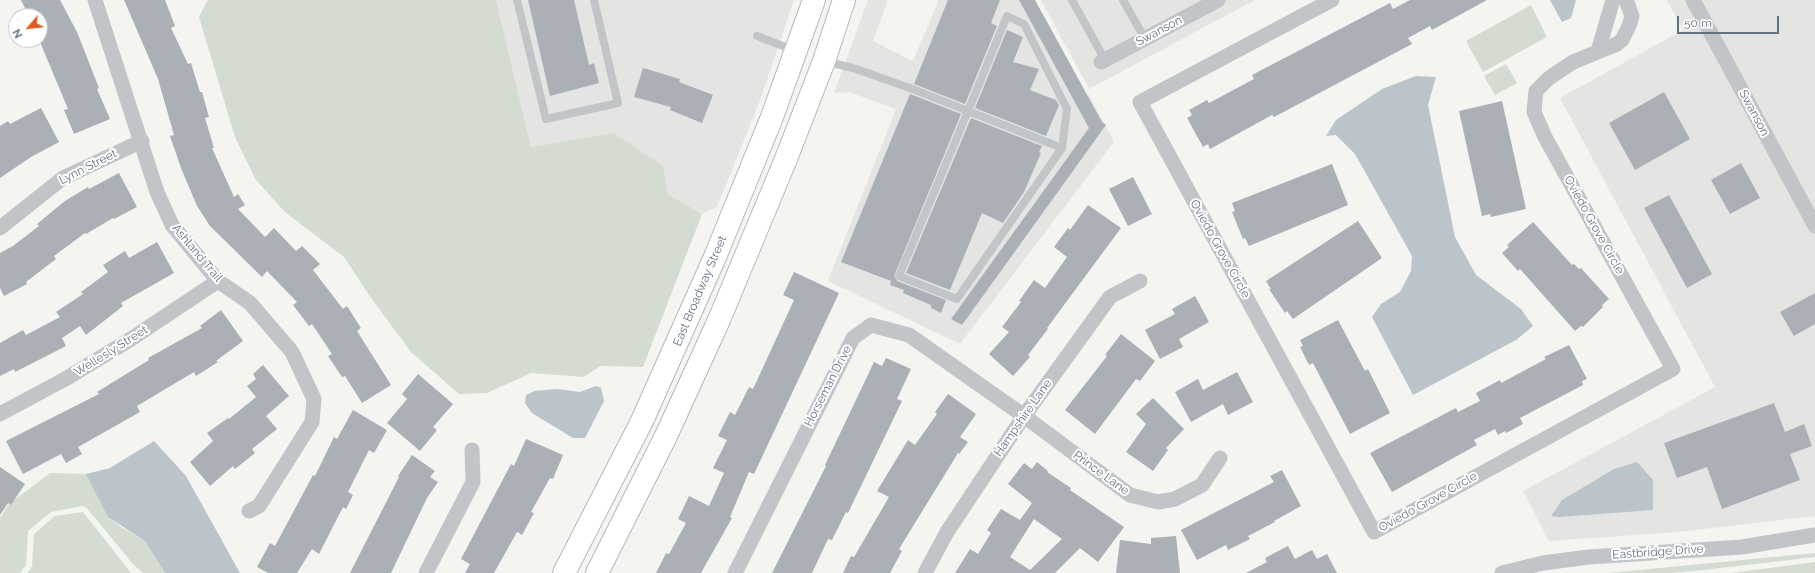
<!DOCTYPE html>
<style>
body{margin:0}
#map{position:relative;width:1815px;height:573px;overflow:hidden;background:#f4f4f0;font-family:Raleway,sans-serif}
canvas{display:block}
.north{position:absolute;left:8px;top:8px;width:40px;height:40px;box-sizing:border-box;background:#fff;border:1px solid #c1c7cd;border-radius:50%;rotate:242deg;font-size:11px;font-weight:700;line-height:16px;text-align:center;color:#637281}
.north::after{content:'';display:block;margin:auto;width:14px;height:18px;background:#e25a22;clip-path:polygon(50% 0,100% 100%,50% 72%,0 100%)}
.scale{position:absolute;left:1677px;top:16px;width:102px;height:18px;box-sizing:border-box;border:2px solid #637281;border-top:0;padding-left:5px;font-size:12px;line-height:14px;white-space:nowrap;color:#637281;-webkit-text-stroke:3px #fff;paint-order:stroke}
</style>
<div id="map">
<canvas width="1815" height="573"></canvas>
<div class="north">N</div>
<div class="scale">50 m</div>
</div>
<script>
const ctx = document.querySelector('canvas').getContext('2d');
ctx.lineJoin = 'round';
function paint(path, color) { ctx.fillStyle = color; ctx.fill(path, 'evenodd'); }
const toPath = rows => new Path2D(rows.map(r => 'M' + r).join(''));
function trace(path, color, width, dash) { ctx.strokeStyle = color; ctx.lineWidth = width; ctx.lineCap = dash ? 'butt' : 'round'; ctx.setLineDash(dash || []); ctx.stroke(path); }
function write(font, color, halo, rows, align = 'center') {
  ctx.font = font + ' Raleway,sans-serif'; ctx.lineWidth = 4; ctx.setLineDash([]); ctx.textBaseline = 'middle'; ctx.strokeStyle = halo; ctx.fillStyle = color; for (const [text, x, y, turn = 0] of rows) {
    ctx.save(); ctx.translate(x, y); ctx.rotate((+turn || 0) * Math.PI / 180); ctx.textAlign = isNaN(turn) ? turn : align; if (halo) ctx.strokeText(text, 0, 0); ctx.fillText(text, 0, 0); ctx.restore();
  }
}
paint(toPath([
 [496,0,794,0,761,98,717,207,702,214,668,194,663,166,614,133,531,147],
 [868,0,888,0,873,41,913,61,939,0,1033,0,1086,95,1089,95,1114,142,960,344,828,281,896,109,849,92,834,93],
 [1041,0,1255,0,1089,89],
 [1667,0,1815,0,1815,516,1678,532,1549,541,1523,491,1715,387,1560,98,1683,30]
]), '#e4e5e3');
paint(toPath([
 [208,0,496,0,531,147,614,133,663,166,668,194,702,214,643,367,600,366,584,377,531,373,487,393,459,394,411,352,369,295,344,257,285,212,256,180,235,137,199,17],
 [1531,5,1547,37,1483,72,1466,41],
 [1506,64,1517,83,1495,95,1484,76],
 [50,473,88,474,108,517,121,527,145,541,165,573,143,573,133,564,86,507,82,506,51,512,28,531,26,565,20,573,0,573,0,518,8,505],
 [83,512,131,573,27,573,32,567,34,534,55,516],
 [1815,553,1815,557,1703,570,1670,573,1608,573],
 [1815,562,1815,573,1731,573]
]), '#d4dbd1');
paint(toPath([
 [1550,0,1576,0,1571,18,1562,22],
 [1416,76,1436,77,1428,105,1455,237,1476,275,1521,309,1533,326,1516,340,1413,395,1372,317,1381,304,1400,292,1411,271,1412,256,1355,154,1336,135,1326,136,1336,120,1382,89],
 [596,386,601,388,604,401,585,438,573,438,532,413,525,403,526,395,535,391,557,389,580,392],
 [154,441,186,476,240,573,165,573,145,541,108,517,86,474,110,468],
 [1637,462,1653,480,1653,510,1559,517,1551,516,1562,500,1614,469]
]), '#bac4ca');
paint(toPath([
 [21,0,60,0,77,32,99,88,97,89,110,119,74,134,64,110,68,109,40,42,40,16,29,16],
 [124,0,165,0,175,26,171,28,188,64,191,63,200,92,202,92,209,117,205,118,214,148,212,148,234,197,238,194,245,205,238,209,265,237,274,228,296,251,302,246,320,264,313,270,343,309,347,306,361,328,357,331,391,385,362,403,345,376,342,377,328,356,332,354,312,324,309,326,293,305,297,302,267,271,262,277,210,226,197,206,181,168,170,136,174,135,158,79],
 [528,0,574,0,589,65,594,63,599,83,550,96],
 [948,0,1000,0,991,23,997,26,965,104,914,84],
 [1019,0,1035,0,1102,122,1106,125,962,325,951,319,1089,128],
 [1410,0,1487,0,1432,30,1430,26,1408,38,1412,44,1274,117,1272,115,1210,149,1208,144,1203,147,1187,118,1192,115,1189,110,1207,100,1209,103,1254,79,1252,75,1390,3,1393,9],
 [1007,30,1023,37,1013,62,1039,69,1030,90,1056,100,1059,105,1046,136,975,108],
 [643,68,680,79,679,82,713,95,702,123,670,110,671,107,634,97],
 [1664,92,1690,139,1635,170,1609,123],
 [910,94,961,114,894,276,897,281,946,300,941,313,931,308,931,305,903,293,904,290,890,285,891,281,841,262],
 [1502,101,1526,209,1491,217,1490,214,1482,216,1459,111],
 [41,108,59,142,31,157,0,178,0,126,8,121,10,124],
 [971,118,1042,146,1039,152,1041,153,1024,192,1003,223,982,213,950,290,906,273],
 [1741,163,1760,198,1730,214,1711,180],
 [1332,164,1348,205,1249,246,1245,238,1243,239,1232,212,1235,211,1232,203],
 [119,173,137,207,114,219,113,218,86,234,85,233,54,256,56,259,26,282,27,284,4,296,0,288,0,253,13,246,39,226,37,224,65,201,88,187,89,189],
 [1133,177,1152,214,1128,226,1109,189],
 [1669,195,1712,274,1687,288,1644,208],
 [1088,205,1121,228,1047,328,1048,329,1028,355,1030,357,1013,376,989,354,1009,332,1002,327,1021,302,1019,301,1034,280,1045,288,1067,257,1054,247,1068,228,1070,230],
 [1358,221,1382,258,1293,319,1287,311,1285,313,1269,289,1271,289,1266,281],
 [1533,222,1572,265,1574,264,1579,269,1581,268,1609,299,1602,305,1603,307,1583,327,1581,326,1575,331,1520,269,1518,271,1502,253,1509,247,1507,245],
 [157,242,174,273,121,303,123,306,86,335,80,326,62,338,66,346,15,372,14,369,0,376,0,343,23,330,26,335,60,317,56,312,83,294,81,292,108,272,103,265,125,251,129,258],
 [794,272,839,293,762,457,754,474,749,472,730,517,732,518,701,573,656,573,666,553,669,554,686,523,678,519,689,496,709,506,724,473,713,468,727,440,718,436,730,412,735,415,749,387,753,389,794,300,783,295],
 [1815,293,1815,324,1794,336,1780,312],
 [1195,296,1209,322,1179,339,1183,347,1160,359,1145,330,1175,314,1172,309],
 [221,310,243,341,216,361,218,362,196,376,194,372,137,406,140,412,78,447,82,454,66,463,61,454,23,474,6,441,99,394,97,392,149,360,148,358,202,328,200,326],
 [1338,320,1365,371,1368,369,1390,413,1350,434,1313,363,1309,365,1300,347,1303,346,1300,340],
 [1121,334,1155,361,1140,381,1136,379,1095,434,1065,410,1107,356,1105,355],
 [1569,345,1587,379,1582,381,1583,385,1520,418,1523,424,1506,433,1505,431,1498,435,1495,429,1474,440,1477,445,1392,492,1370,453,1456,408,1458,412,1480,401,1476,393,1500,380,1501,383,1546,359,1544,357],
 [886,358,911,369,897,399,902,401,848,513,846,512,832,540,828,539,812,573,772,573,826,466,825,465,874,362,882,366],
 [263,365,289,396,266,416,277,429,252,449,255,453,235,469,233,466,210,486,190,462,213,441,207,433,228,418,229,419,256,397,247,386,256,379,253,374],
 [1237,372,1253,402,1228,415,1223,404,1191,422,1175,392,1198,379,1203,390],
 [418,374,453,404,433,427,437,430,420,451,387,423,407,399,402,394],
 [948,394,976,414,960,437,968,442,959,454,958,453,899,549,902,551,890,573,843,573,851,556,854,557,889,497,877,491,908,440,915,445,937,414,935,412],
 [1153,398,1184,429,1166,448,1168,450,1153,471,1126,452,1146,424,1136,414],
 [1774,403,1785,432,1804,424,1812,446,1790,454,1800,480,1722,509,1707,467,1677,478,1664,443],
 [353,410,387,430,374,453,369,450,348,492,353,495,346,509,343,507,319,554,312,549,297,573,268,573,257,567,270,543,275,546,313,475,315,476,334,437,337,439],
 [526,439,563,455,553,479,550,478,531,512,534,513,522,535,517,532,494,573,465,573,470,564,461,559,511,464,514,466],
 [412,455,435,471,430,477,438,482,427,498,391,573,350,573,399,477,398,476],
 [1037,462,1048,471,1047,472,1071,488,1070,490,1124,527,1098,562,1080,548,1055,573,955,573,970,549,978,554,991,533,987,530,1001,509,1020,520,1032,503,1008,484,1024,463,1032,469],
 [1034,519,1062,539,1030,570,1010,557],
 [0,467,25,484,11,505,8,503,0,515],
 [1282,470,1301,506,1274,521,1275,522,1248,536,1250,539,1228,550,1226,545,1197,560,1181,530,1274,482,1270,476],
 [1176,536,1180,573,1116,573,1120,540,1151,544,1151,538],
 [1288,546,1295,559,1312,550,1317,559,1327,554,1337,573,1246,573,1267,562,1265,558]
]), '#aab0b6');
const secondary = toPath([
 [564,573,642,421,715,257,772,117,814,0],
 [597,573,666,436,719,320,786,159,824,61,844,0]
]);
trace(secondary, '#b4b8bc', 24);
trace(toPath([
 [517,0,546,119,618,103,594,0],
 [1072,0,1105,60],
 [1123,0,1145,39],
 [757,36,796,51],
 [824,61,853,68,910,88,968,111,1062,148,957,299,899,276,968,111,1007,16,1024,24,1067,109,1062,148]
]), '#c1c5c8', 8);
trace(toPath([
 [95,0,157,192,172,225,218,281,250,303,292,352,314,399,312,422,259,506,249,511],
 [1332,0,1140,102,1374,532,1673,369,1545,137,1534,112,1536,91,1549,78,1573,62,1617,44,1622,40,1629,26,1632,16,1626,0],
 [1693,0,1815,226],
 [1598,51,1613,0],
 [1101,62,1218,0],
 [0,228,63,178,142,141],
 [0,414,67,378,131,339,218,281],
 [426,573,473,482,472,450],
 [735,573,853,338,871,325,909,335,1024,416,1130,495,1158,502,1175,499,1202,485,1220,458],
 [925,573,947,532,1024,416,1110,297,1140,281],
 [1502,573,1543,563,1589,557,1742,547,1815,535]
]), '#c1c5c8', 15);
trace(secondary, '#fff', 22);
write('12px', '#637281', '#fff', [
 ["Swanson",1159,31,-28],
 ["Swanson",1754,113,62],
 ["Lynn Street",88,167,-27],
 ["Oviedo Grove Circle",1594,225,61],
 ["Oviedo Grove Circle",1220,249,61],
 ["Ashland Trail",197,253,50],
 ["East Broadway Street",700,291,-67],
 ["Wellesly Street",111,351,-32],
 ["Horseman Drive",828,386,-63],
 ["Hampshire Lane",1023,418,-55],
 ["Prince Lane",1101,473,36],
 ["Oviedo Grove Circle",1428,502,-29],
 ["Eastbridge Drive",1658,552,-4]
]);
</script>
